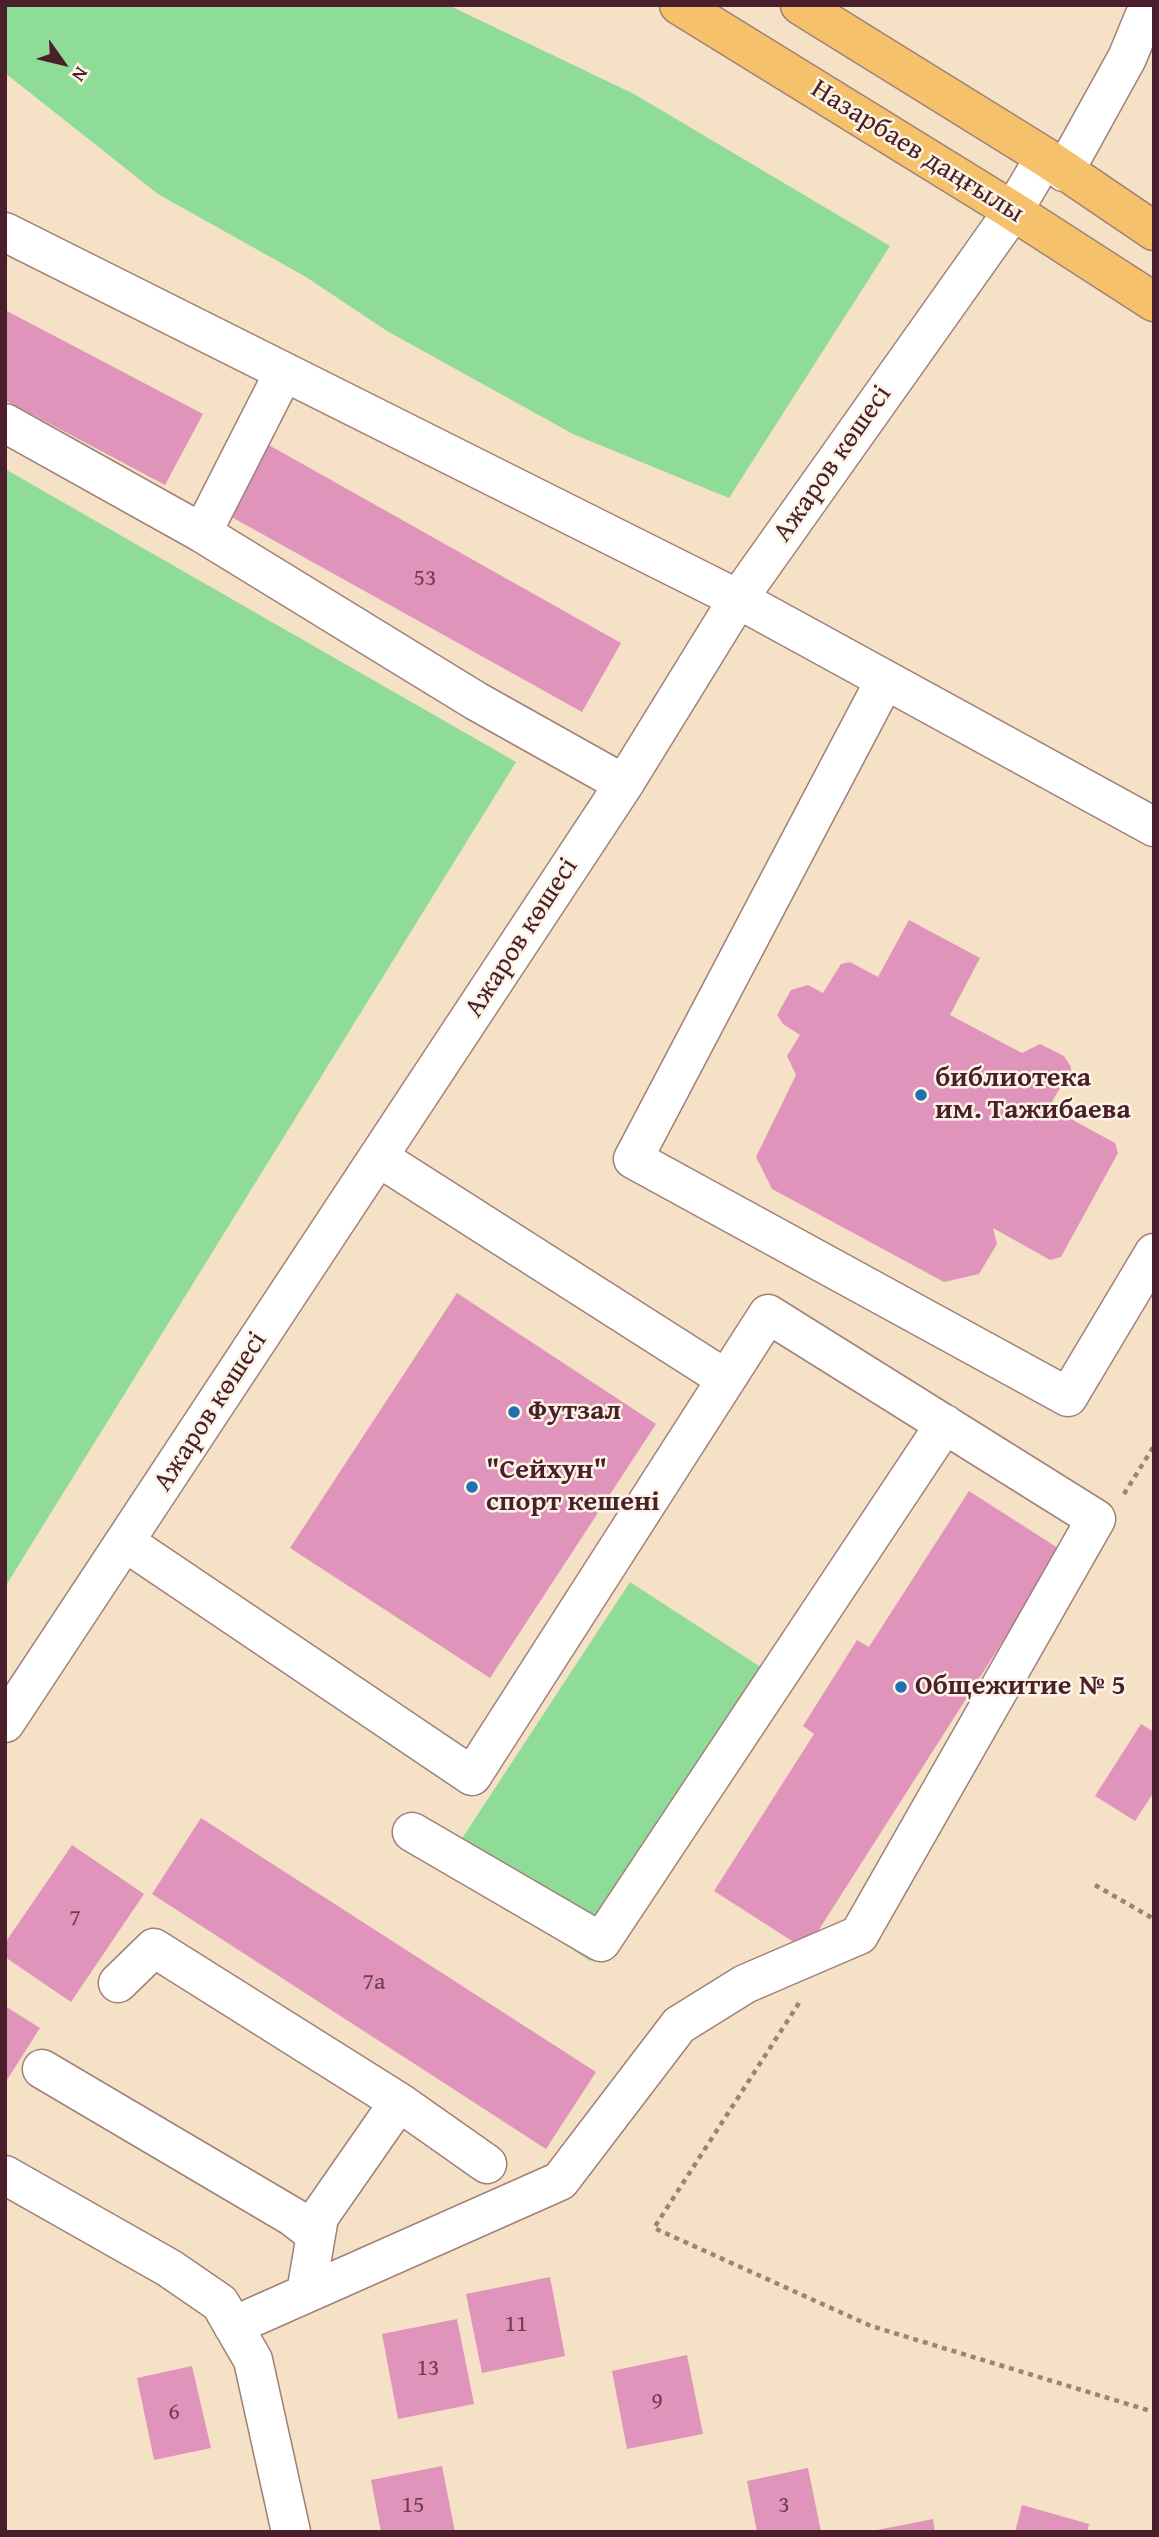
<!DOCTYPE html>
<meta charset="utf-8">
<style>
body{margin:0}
#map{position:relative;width:1159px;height:2537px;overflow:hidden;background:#f5e1c5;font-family:"Gentium Book Plus",serif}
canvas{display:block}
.frame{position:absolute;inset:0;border:7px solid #4a1f2b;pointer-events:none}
.north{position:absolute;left:28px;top:28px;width:70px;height:70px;-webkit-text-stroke:5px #fcf5e5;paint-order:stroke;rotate:124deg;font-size:19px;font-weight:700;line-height:28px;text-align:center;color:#4a1f2b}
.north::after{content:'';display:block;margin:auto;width:24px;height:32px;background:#4a1f2b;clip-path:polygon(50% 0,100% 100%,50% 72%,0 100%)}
</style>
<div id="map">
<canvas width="1159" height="2537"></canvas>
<div class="frame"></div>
<div class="north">N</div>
</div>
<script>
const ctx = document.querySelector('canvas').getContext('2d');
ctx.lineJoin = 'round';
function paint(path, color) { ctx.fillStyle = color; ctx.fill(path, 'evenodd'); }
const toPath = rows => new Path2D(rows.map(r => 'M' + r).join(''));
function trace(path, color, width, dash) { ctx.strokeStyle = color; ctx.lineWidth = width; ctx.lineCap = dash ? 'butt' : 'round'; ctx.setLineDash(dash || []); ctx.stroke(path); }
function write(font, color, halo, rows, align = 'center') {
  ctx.font = font + ' "Gentium Book Plus",serif'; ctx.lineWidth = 5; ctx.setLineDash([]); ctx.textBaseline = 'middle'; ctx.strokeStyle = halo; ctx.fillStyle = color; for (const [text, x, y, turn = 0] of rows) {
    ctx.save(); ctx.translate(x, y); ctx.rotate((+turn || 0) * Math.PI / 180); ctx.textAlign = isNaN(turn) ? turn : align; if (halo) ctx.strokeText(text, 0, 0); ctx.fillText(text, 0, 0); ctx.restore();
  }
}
paint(toPath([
 [5,5,448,5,634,94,890,246,729,498,573,434,387,331,306,277,158,194,5,73],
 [5,469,516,762,5,1587],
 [630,1582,776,1677,590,1961,444,1866]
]), '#8fdb98');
paint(toPath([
 [5,310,203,414,165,485,5,400],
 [267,444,621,643,582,712,228,515],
 [909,920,980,958,950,1015,1022,1053,1040,1044,1064,1056,1071,1067,1071,1079,1063,1083,1049,1107,1115,1143,1118,1153,1061,1257,1050,1260,993,1228,997,1244,979,1274,944,1282,772,1189,756,1157,796,1075,787,1056,800,1035,783,1024,777,1015,791,990,808,985,823,993,841,964,850,962,878,977],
 [457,1293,656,1424,490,1678,290,1548],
 [969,1491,1061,1550,806,1950,714,1891,814,1734,803,1726,857,1640,869,1647],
 [1141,1724,1154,1732,1154,1792,1135,1821,1095,1796],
 [201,1818,596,2072,546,2149,152,1894],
 [72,1845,144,1894,71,2002,5,1957,5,1943],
 [5,2006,40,2028,5,2083],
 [550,2277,565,2356,482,2373,466,2294],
 [457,2319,474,2404,398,2419,382,2334],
 [687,2355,703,2434,627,2449,612,2371],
 [192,2366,211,2448,154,2460,137,2378],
 [442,2466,455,2532,381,2532,371,2480],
 [808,2468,821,2532,757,2532,747,2481],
 [1022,2505,1089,2524,1087,2532,1015,2532],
 [933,2519,935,2532,877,2532,877,2530]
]), '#e194bb');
const minor = toPath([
 [1064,172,1127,58,1149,5],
 [5,232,738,599,1154,827],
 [5,423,202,533,476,701,624,784],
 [202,533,284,372],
 [885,680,633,1159,1068,1397,1154,1253],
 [378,1157,726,1379],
 [125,1542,472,1776,768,1314,1096,1519,859,1935,745,1984,679,2025,560,2181,233,2326],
 [5,1723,624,784,738,599,1013,211,1045,157],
 [412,1832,601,1942,945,1424],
 [118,1983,154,1948,399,2102,319,2217,306,2293],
 [42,2069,293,2217,316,2235],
 [399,2102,487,2164],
 [5,2175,169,2268,220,2303,253,2360,291,2532]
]);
const major = toPath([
 [679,5,1013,211,1154,302],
 [800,5,1045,157,1154,231]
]);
trace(minor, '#a08078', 41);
trace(major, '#a08078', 41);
trace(toPath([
 [1124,1494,1154,1446],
 [1095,1885,1154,1919],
 [799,2003,654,2228,871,2326,1154,2412]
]), '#a08078', 4.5, [5, 5]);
trace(minor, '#fff', 38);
trace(major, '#f5c16b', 38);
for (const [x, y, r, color] of [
 [921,1095,7,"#1f6fb2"],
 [514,1412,7,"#1f6fb2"],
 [472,1487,7,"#1f6fb2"],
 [901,1687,7,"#1f6fb2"]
]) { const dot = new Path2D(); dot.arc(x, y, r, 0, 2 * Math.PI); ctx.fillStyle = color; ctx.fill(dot); trace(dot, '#fcf5e5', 2.5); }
write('24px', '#703c4f', null, [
 ["53",425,579],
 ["7",75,1919],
 ["7а",374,1983],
 ["11",516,2325],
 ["13",428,2369],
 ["9",657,2402],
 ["6",174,2413],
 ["15",413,2506],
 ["3",784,2506]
]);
write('28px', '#4a1f2b', '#fcf5e5', [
 ["Назарбаев даңғылы",917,152,32],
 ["Ажаров көшесі",833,464,-55],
 ["Ажаров көшесі",522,938,-57],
 ["Ажаров көшесі",211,1412,-57]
]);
write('bold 28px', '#4a1f2b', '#fcf5e5', [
 ["библиотека",935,1079],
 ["им. Тажибаева",935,1111],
 ["Футзал",528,1412],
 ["\"Сейхун\"",486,1471],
 ["спорт кешені",486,1503],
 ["Общежитие № 5",915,1687]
], 'left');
</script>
